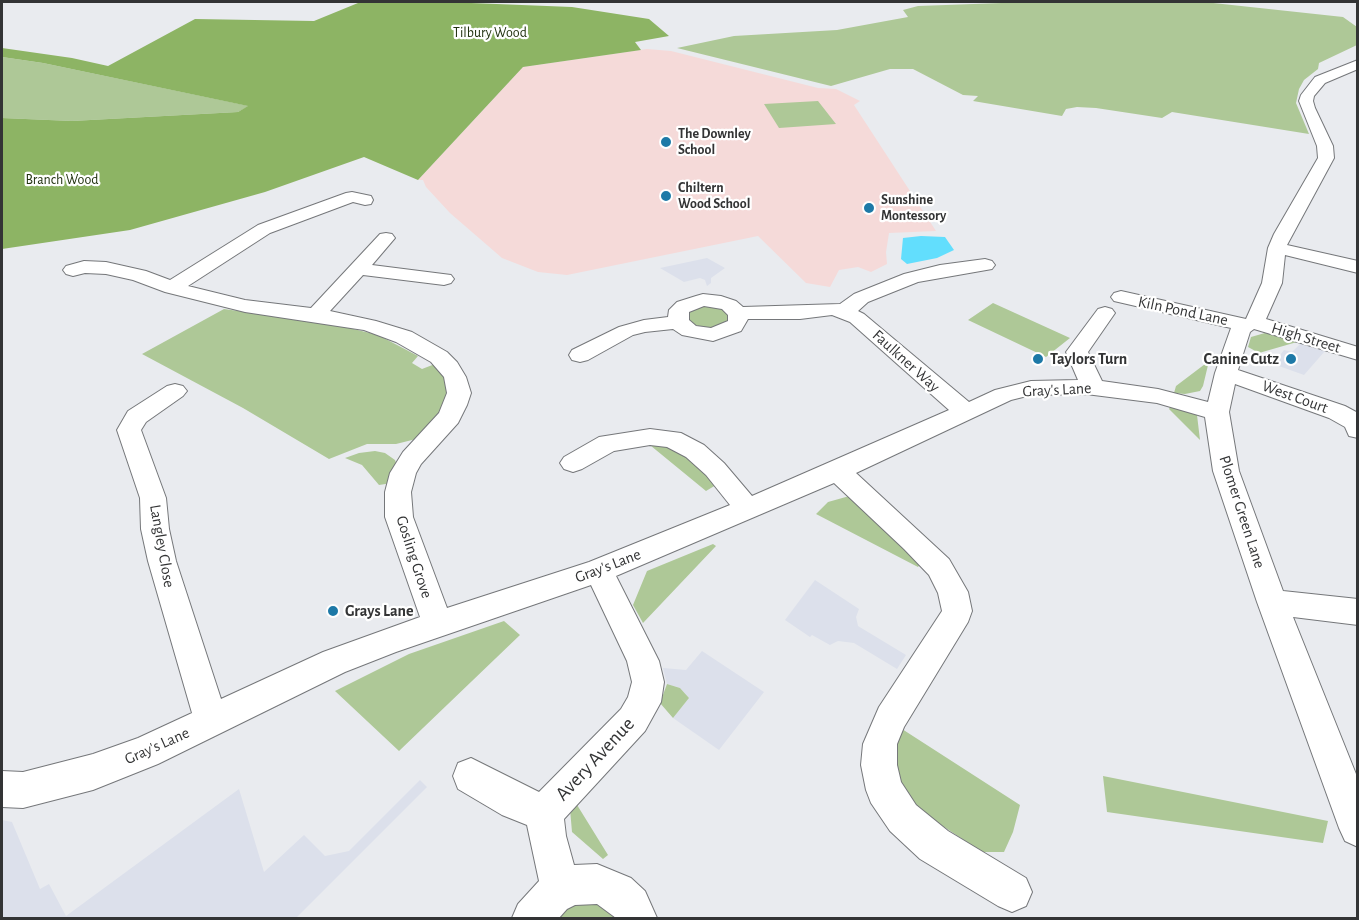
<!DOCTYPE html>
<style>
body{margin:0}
#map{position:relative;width:1359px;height:920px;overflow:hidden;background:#e9ebef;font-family:"Alegreya Sans",sans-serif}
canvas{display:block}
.frame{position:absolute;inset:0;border:3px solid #333435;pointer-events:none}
</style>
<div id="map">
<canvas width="1359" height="920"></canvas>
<div class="frame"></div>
</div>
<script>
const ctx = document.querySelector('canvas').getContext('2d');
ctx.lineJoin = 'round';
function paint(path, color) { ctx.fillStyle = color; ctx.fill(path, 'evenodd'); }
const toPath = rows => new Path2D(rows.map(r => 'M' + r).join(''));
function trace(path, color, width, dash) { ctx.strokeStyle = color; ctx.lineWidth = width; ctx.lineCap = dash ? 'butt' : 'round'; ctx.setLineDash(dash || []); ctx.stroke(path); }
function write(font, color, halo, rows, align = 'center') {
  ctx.font = font + ' "Alegreya Sans",sans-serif'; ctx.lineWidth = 4.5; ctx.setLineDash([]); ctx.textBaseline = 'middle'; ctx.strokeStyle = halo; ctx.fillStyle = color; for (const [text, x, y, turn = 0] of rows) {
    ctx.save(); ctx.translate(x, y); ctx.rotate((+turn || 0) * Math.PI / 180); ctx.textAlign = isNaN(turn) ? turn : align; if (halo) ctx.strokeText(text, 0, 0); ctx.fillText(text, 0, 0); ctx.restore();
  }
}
paint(toPath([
 [707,258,725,268,711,278,711,283,707,286,705,280,700,278,684,282,660,268],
 [1302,342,1325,351,1304,375,1265,361,1267,356,1277,359,1284,350,1292,352],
 [815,580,859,609,856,617,858,626,906,655,897,669,854,643,838,641,830,645,812,635,810,637,785,620],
 [702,651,764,692,719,750,673,718,689,698,680,688,667,684,663,668,686,670],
 [420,780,427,787,296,918,2,918,2,820,12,822,40,889,49,884,66,916,239,789,264,872,304,835,325,856,349,851]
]), '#dce0eb');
paint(toPath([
 [647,49,671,51,818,88,836,89,860,101,854,105,936,231,889,233,886,252,887,264,871,272,858,267,839,270,830,287,806,283,758,236,567,275,538,272,502,258,450,213,426,187,423,180,418,180,523,67]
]), '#f5dad9');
paint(toPath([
 [1029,2,1204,2,1343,17,1357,27,1357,45,1319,63,1318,69,1304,80,1299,89,1296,103,1309,134,1172,112,1162,118,1096,108,1077,107,1066,109,1062,116,973,101,978,96,963,95,913,69,890,69,831,86,677,48,734,36,837,30,908,17,903,10,918,6],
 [2,57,43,63,249,106,238,112,72,121,2,118],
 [818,101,836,124,779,128,764,104],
 [993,303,1070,338,1046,357,968,320],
 [725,305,730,321,718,327,702,327,695,325,687,317,689,309,693,306],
 [224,309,337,325,378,335,418,356,412,363,422,369,435,364,445,374,450,392,447,407,416,439,396,444,367,444,329,459,243,408,142,354],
 [1265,333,1271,334,1297,342,1259,353,1248,347,1251,337],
 [1209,361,1203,386,1200,391,1185,394,1174,393,1176,386],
 [1171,405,1197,415,1200,440,1169,409],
 [645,441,685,451,716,485,706,491],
 [375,451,385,453,395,460,398,468,392,483,379,485,362,465,345,458,359,453],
 [853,495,924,559,918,567,816,514,828,502],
 [713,544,716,546,643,623,633,605,647,571],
 [504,621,520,635,399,751,335,691,409,654],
 [667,684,680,688,689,698,673,718,660,703],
 [902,729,1020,805,1013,832,1004,852,982,852,917,809,900,787,894,762,896,737],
 [1103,776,1328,821,1323,843,1107,812],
 [574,800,608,855,603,859,572,832,570,809],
 [569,896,623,910,628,918,546,918,556,906]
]), '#aec897');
paint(toPath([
 [446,2,572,7,649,19,669,36,635,42,641,50,523,67,418,180,364,157,265,192,130,230,2,249,2,118,72,121,238,112,248,106,43,63,2,57,2,48,72,58,108,66,195,19,314,21,358,3]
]), '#8db464');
paint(toPath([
 [921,236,945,237,954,250,937,258,907,264,901,259,903,238]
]), '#62defd');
const minor = toPath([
 [1358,60,1358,69,1325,83,1314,96,1313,101,1315,108,1333,146,1334,158,1287,245,1358,261,1358,273,1285,255,1282,283,1266,319,1358,347,1358,360,1254,329,1250,332,1238,370,1345,406,1358,413,1358,438,1349,436,1345,427,1329,418,1235,384,1229,412,1239,471,1283,591,1358,599,1358,625,1293,617,1358,779,1358,847,1345,841,1339,828,1257,602,1213,471,1205,417,1157,403,1086,394,1031,395,1011,400,856,473,949,559,968,592,972,611,968,622,904,727,897,744,897,765,901,782,916,805,948,831,1026,878,1032,892,1026,906,1012,912,998,906,920,859,890,831,871,803,866,790,861,765,863,744,879,707,942,611,938,593,929,575,904,549,834,483,616,576,659,661,664,682,661,702,645,731,564,819,566,836,574,865,597,864,631,878,645,891,657,918,616,918,597,904,575,905,567,909,559,918,512,918,518,904,539,881,527,825,502,815,458,789,453,776,458,763,471,758,539,792,621,709,628,697,632,682,627,661,591,585,396,652,345,672,158,764,93,790,23,808,2,807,2,771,23,772,93,754,138,738,192,713,148,561,141,529,140,498,117,430,128,411,167,386,175,384,183,386,187,391,183,396,146,422,141,430,166,498,169,529,176,561,221,699,323,652,420,617,385,517,385,492,390,473,403,452,439,413,447,393,444,377,431,362,396,342,364,330,245,312,165,292,133,280,106,274,85,273,73,276,66,274,63,270,66,266,84,261,106,262,146,271,170,280,258,225,346,193,352,192,371,196,373,200,371,204,365,205,353,202,270,233,188,286,245,300,311,308,380,234,386,233,392,234,395,238,372,265,451,275,454,279,451,283,444,285,363,275,330,311,376,321,412,332,447,352,457,362,466,377,471,393,467,405,458,423,421,464,416,473,411,492,413,517,447,608,589,562,730,505,706,475,686,457,667,447,650,445,614,451,582,469,573,472,564,469,560,463,564,457,599,437,650,429,681,433,704,445,724,463,752,496,949,410,850,322,832,315,800,319,748,319,741,331,713,341,682,335,673,329,645,332,633,335,588,360,580,362,572,360,569,355,572,350,619,327,644,320,668,317,669,310,677,302,696,296,703,294,721,296,736,301,743,307,840,304,854,294,904,274,940,265,985,259,992,261,995,265,992,269,918,282,868,302,858,311,864,314,969,402,995,390,1031,381,1078,380,1066,352,1098,309,1105,307,1112,309,1115,313,1088,352,1102,381,1158,389,1208,402,1215,373,1231,328,1114,301,1111,297,1114,293,1121,291,1246,319,1262,283,1268,248,1274,234,1318,158,1317,146,1299,101,1301,95,1315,77,1358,60],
 [704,306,722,309,728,315,728,321,711,328,696,326,689,320,689,312,704,306]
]);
trace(minor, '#75777a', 2);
paint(minor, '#fff');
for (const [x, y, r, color] of [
 [666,142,6,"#1d79a7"],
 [666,196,6,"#1d79a7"],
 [869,208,6,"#1d79a7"],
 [1038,359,6,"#1d79a7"],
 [1291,359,6,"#1d79a7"],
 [333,611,6,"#1d79a7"]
]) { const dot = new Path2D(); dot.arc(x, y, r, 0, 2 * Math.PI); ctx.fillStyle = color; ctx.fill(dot); trace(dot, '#fff', 2); }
write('14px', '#223210', '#fff', [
 ["Tilbury Wood",490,33],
 ["Branch Wood",62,180]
]);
write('bold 14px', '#333435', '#fff', [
 ["The Downley",678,134],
 ["School",678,150],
 ["Chiltern",678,188],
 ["Wood School",678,204],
 ["Sunshine",881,200],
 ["Montessory",881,216]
], 'left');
write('16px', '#333435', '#fff', [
 ["Kiln Pond Lane",1183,311,12],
 ["High Street",1306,338,17],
 ["Faulkner Way",906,361,42],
 ["Gray's Lane",1057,390,-3],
 ["West Court",1295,397,20],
 ["Plomer Green Lane",1242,512,72],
 ["Langley Close",162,546,80],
 ["Gosling Grove",414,557,72],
 ["Gray's Lane",608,566,-21],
 ["Gray's Lane",157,746,-24]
]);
write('bold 16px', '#333435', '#fff', [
 ["Taylors Turn",1050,359],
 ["Canine Cutz",1279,359,"right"],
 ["Grays Lane",345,611]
], 'left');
write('20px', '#333435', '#fff', [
 ["Avery Avenue",595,759,-47]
]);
</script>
